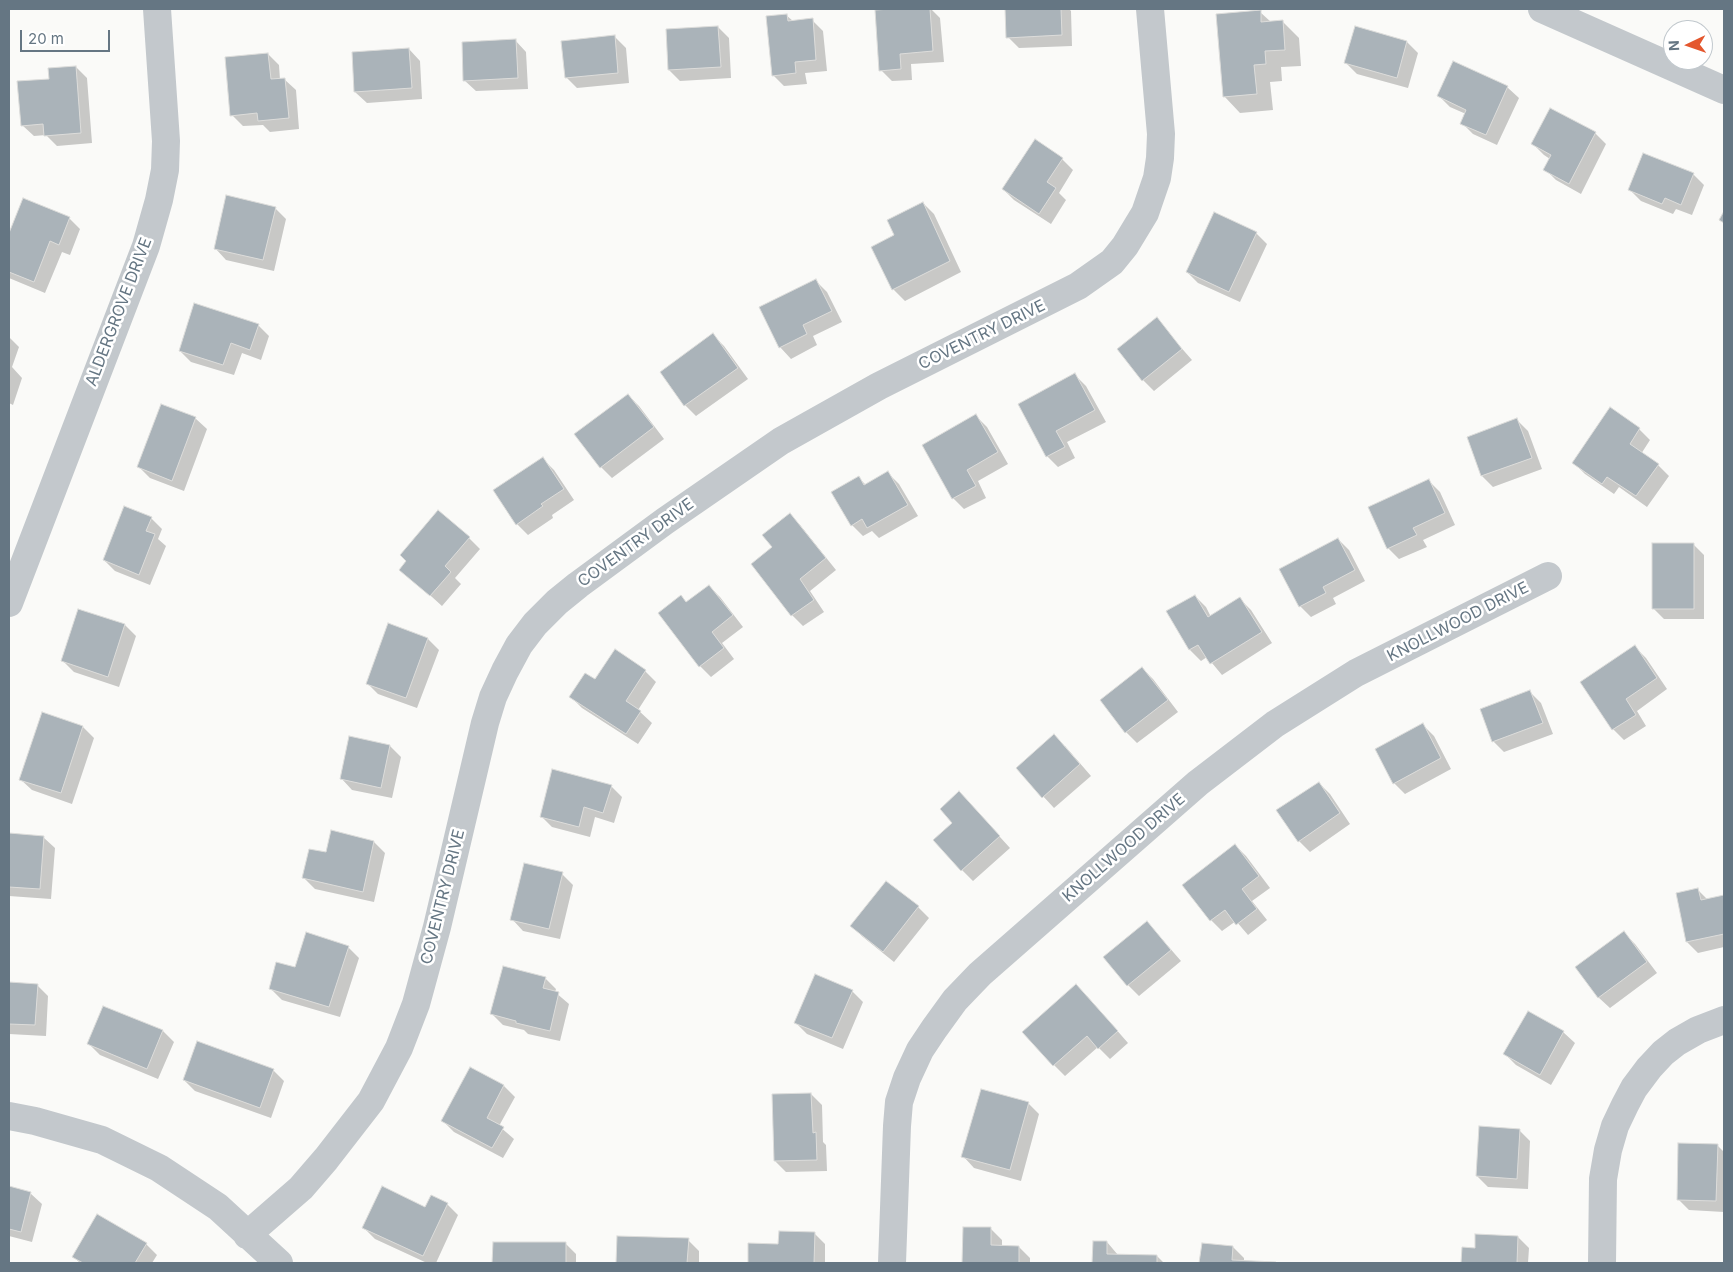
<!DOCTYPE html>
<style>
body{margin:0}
#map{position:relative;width:1733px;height:1272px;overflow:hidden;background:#fafaf8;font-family:Inter,sans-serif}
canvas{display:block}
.frame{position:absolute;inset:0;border:10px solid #657683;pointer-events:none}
.north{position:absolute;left:1663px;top:20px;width:50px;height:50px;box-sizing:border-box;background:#fff;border:1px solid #c1c8cd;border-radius:50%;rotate:267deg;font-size:14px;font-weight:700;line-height:20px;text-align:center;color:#657683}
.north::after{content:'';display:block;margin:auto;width:18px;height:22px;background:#e4572e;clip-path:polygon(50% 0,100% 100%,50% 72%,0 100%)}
.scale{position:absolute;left:20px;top:30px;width:90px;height:22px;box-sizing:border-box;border:2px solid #657683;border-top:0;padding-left:6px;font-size:15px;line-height:18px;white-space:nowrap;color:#657683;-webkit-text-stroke:4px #fff;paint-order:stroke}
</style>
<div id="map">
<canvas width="1733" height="1272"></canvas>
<div class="frame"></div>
<div class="north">N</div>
<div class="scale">20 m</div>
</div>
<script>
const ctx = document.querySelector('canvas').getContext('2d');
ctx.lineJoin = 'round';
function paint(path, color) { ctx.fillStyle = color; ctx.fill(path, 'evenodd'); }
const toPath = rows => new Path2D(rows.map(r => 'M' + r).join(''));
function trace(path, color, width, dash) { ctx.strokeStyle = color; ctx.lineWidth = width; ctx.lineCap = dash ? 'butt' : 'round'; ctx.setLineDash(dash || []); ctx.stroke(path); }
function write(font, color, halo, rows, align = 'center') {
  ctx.font = font + ' Inter,sans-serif'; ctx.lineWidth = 5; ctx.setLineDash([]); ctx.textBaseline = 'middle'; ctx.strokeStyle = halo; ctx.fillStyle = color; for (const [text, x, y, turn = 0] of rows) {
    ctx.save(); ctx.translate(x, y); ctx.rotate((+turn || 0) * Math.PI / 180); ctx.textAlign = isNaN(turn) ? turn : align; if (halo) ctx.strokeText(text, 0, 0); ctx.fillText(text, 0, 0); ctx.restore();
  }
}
paint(toPath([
 [909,9,931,9,940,18,944,62,911,64,912,80,892,81,881,70,876,11],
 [1006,9,1069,9,1071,11,1072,46,1019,48,1008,37],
 [1260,12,1271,22,1282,21,1299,38,1301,66,1281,67,1282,81,1270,82,1273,110,1240,113,1224,96],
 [786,15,793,21,812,20,823,31,827,71,805,73,807,84,784,86,773,75],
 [718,27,729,38,731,78,680,81,669,70],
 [614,36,626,48,629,83,577,88,566,77],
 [515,40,526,52,528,89,476,91,464,80],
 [1407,42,1418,53,1408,88,1357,74,1346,63],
 [409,49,420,61,422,99,367,103,355,92],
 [268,54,279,65,280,80,284,79,296,90,299,129,270,132,263,125,243,126,232,115],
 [76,67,87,78,92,143,57,146,46,135,34,136,22,125,50,80],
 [1507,87,1519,98,1497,145,1473,134,1462,123,1466,114,1450,107,1439,96],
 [1550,110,1595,133,1606,144,1581,194,1556,180,1545,169,1550,159,1544,155,1533,144],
 [1035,141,1062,159,1073,170,1059,193,1066,200,1051,224,1014,200,1003,189],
 [1693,174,1704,185,1692,215,1676,209,1673,214,1641,201,1630,190],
 [24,199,69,218,80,229,70,255,62,252,45,293,9,278,9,236],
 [923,203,934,214,961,272,905,301,894,290,872,247,896,236],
 [275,208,286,219,274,271,226,260,215,248],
 [1256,233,1267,244,1240,302,1198,283,1187,272],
 [816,281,827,292,842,322,813,336,817,345,791,359,780,347],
 [1156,319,1192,360,1154,391,1143,380],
 [258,325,269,336,261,360,242,353,234,375,191,362,180,351],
 [713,335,724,346,748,379,696,416,685,405,661,372],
 [9,337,19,347,12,367,22,378,13,405,9,403],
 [1075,375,1086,386,1106,422,1067,442,1075,458,1058,467,1047,456],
 [628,395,639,406,664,439,612,478,601,467],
 [976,416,987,427,1008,464,978,481,986,498,964,509,953,498],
 [195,418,207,429,184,491,150,478,139,467],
 [1517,420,1528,431,1542,469,1493,487,1482,476],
 [1639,429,1650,440,1641,454,1658,465,1669,476,1647,507,1619,487,1614,494,1585,474,1574,463],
 [543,459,554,470,574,500,552,515,553,518,528,535,517,524],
 [888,473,899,484,918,516,879,538,872,531,863,536,852,525,859,478,866,485],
 [1429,481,1440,492,1455,525,1423,540,1427,547,1399,559,1388,548],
 [789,514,800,525,836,570,810,591,824,612,803,626,792,615,753,564,774,547],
 [151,518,162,529,158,539,166,546,150,585,115,571,104,560],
 [469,538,480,549,455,578,461,584,442,606,411,578],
 [1338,539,1349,550,1365,581,1333,598,1336,604,1311,617,1300,606],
 [1693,544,1704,555,1704,619,1664,619,1653,608],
 [709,586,720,597,743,627,722,643,734,659,711,677,700,666,681,597,687,603],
 [1195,596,1206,607,1211,617,1240,599,1251,610,1272,643,1222,675,1207,657,1201,661,1190,650,1168,612],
 [79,611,125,625,136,636,119,687,74,672,63,661],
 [428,639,439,650,417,708,378,694,367,683],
 [1635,647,1646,658,1667,689,1637,711,1646,726,1624,740,1613,729],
 [1142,668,1153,679,1178,712,1137,743,1126,732,1101,700],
 [645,671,656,682,638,710,652,723,638,744,582,708,571,697,596,681],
 [1530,692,1541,703,1553,734,1504,752,1493,741],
 [1423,725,1434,736,1451,769,1405,794,1394,783],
 [83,727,94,738,72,804,32,790,20,779],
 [350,737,390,746,401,757,392,798,352,790,341,778],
 [1065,746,1091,776,1054,808,1017,768],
 [1319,783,1330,794,1350,824,1310,852,1299,841],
 [611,786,622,797,614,823,595,817,590,837,552,827,541,816],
 [970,804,1010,848,973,881,962,870,954,823],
 [332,832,374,842,385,853,374,902,315,889,304,878,327,854],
 [9,835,43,837,55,848,51,899,9,896],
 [1235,845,1246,856,1270,888,1252,901,1267,920,1248,935,1236,921,1222,931,1211,920,1184,885],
 [562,874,573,885,560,939,523,931,512,919],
 [1698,890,1708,900,1724,896,1724,947,1698,953,1687,942],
 [918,907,929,918,894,962,863,937,852,926],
 [1147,922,1181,961,1139,996,1128,985],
 [1624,933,1635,944,1657,973,1610,1008,1598,997],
 [348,947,359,958,340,1017,282,1000,271,989,295,969],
 [545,978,556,989,555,992,569,1004,560,1041,528,1034,524,1030,503,1025,492,1014],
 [9,983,37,985,48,996,46,1036,9,1034],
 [852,991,863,1002,843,1049,807,1034,796,1023],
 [1087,996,1128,1043,1110,1059,1098,1047,1065,1076,1054,1065],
 [1528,1013,1563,1032,1575,1043,1551,1085,1516,1065,1505,1054],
 [163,1031,174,1042,158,1079,100,1055,89,1044],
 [273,1070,284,1081,271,1118,195,1091,184,1080],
 [504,1086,515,1097,499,1126,514,1139,503,1158,454,1132,443,1121],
 [811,1094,822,1105,823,1142,826,1145,827,1171,786,1172,775,1161],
 [1028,1103,1039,1114,1021,1181,974,1168,963,1156],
 [1519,1130,1530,1141,1528,1189,1488,1187,1477,1176],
 [1718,1146,1724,1152,1724,1212,1689,1210,1678,1199],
 [9,1187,30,1193,42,1204,32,1242,9,1236],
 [447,1204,458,1215,436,1263,427,1263,375,1239,364,1228,426,1208],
 [964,1228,991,1229,1002,1240,1002,1247,1019,1247,1030,1258,1030,1263,964,1263],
 [814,1233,825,1244,825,1263,749,1263,750,1244,780,1245],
 [619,1237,688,1240,699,1251,699,1263,618,1263],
 [1518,1237,1529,1248,1528,1263,1462,1263,1463,1249,1476,1249],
 [1094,1242,1107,1242,1118,1255,1157,1256,1164,1263,1094,1263],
 [494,1243,565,1243,576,1254,576,1263,494,1263],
 [146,1244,157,1255,152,1263,80,1263,74,1257],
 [1233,1247,1244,1258,1244,1262,1276,1263,1200,1263,1200,1259]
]), '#0003');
const building = toPath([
 [892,9,930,9,933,51,900,54,901,69,879,71,875,10,892,9],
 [1005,9,1061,9,1062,35,1006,38,1005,9],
 [1261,10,1261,22,1283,20,1285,50,1265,51,1266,64,1254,65,1257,94,1223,97,1216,14,1261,10],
 [787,14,788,21,813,18,816,60,795,62,796,73,772,76,766,16,787,14],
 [718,26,721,67,668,70,666,29,718,26],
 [1355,26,1407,41,1397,78,1344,63,1355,26],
 [615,35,618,73,565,78,561,41,615,35],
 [516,39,518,78,463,81,462,42,516,39],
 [409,48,412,88,354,92,352,52,409,48],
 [268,53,271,79,285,78,289,118,258,121,257,113,230,116,225,57,268,53],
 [1453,61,1508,86,1486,135,1460,124,1466,110,1437,96,1453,61],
 [76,66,81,133,44,136,43,124,21,126,17,81,49,79,48,68,76,66],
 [1550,108,1596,132,1569,184,1543,170,1551,155,1531,144,1550,108],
 [1035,139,1063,158,1047,182,1056,188,1039,214,1002,189,1035,139],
 [1643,153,1694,173,1681,205,1665,198,1662,204,1628,190,1643,153],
 [226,195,276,207,263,260,214,249,226,195],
 [23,198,70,217,59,245,50,241,34,282,9,272,9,233,23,198],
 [923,202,950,261,892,290,871,247,894,235,887,220,923,202],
 [1724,211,1724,223,1719,220,1724,211],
 [1214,212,1257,232,1229,292,1186,272,1214,212],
 [816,279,832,311,803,325,807,334,779,348,759,307,816,279],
 [194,303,259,324,250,350,231,343,223,365,179,351,194,303],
 [1157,317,1182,349,1142,381,1117,349,1157,317],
 [713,333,738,368,684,406,660,372,713,333],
 [1075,373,1095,410,1056,431,1065,447,1046,457,1018,404,1075,373],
 [628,394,654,427,600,468,574,434,628,394],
 [161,404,196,417,172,481,137,467,161,404],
 [1610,407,1640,428,1630,444,1659,464,1636,496,1607,477,1602,484,1572,463,1610,407],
 [976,414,998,452,967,470,976,486,952,499,922,445,976,414],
 [1517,418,1532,458,1481,476,1467,437,1517,418],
 [543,457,564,489,541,504,543,506,516,525,493,490,543,457],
 [888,471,908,505,867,528,862,519,851,526,831,492,859,476,864,485,888,471],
 [1429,479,1445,513,1413,528,1417,535,1387,549,1368,507,1429,479],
 [124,506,152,517,146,531,155,534,139,575,103,560,124,506],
 [438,510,470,537,445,566,451,572,430,596,399,570,406,561,400,555,438,510],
 [790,513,826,558,800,579,814,600,791,616,751,564,772,547,762,535,790,513],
 [1338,538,1355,570,1323,587,1326,593,1299,607,1279,569,1338,538],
 [1652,543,1694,543,1694,609,1652,609,1652,543],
 [709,585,733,615,712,632,724,648,699,667,658,613,681,595,686,602,709,585],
 [1195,595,1208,617,1240,597,1262,632,1210,664,1198,645,1189,650,1166,611,1195,595],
 [78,609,125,624,108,677,61,661,78,609],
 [388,623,428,638,406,698,366,684,388,623],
 [1635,645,1657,678,1626,699,1636,715,1612,730,1580,682,1635,645],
 [615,649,646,670,626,701,641,711,626,734,569,697,585,673,595,679,615,649],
 [1142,667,1168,700,1125,733,1100,700,1142,667],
 [1530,690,1543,723,1492,742,1480,709,1530,690],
 [42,712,83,726,61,793,19,780,42,712],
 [1423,723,1441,758,1393,784,1375,749,1423,723],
 [1054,734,1080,764,1042,798,1016,768,1054,734],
 [349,736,390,745,381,788,340,779,349,736],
 [552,769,612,785,603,813,584,807,579,827,540,817,552,769],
 [1319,782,1340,813,1298,842,1276,810,1319,782],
 [959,791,1000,836,961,871,933,840,952,823,940,809,959,791],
 [331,830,374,841,363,892,302,878,309,849,326,852,331,830],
 [9,833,44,836,40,889,9,887,9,833],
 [1235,844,1259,876,1242,889,1257,909,1236,925,1225,910,1210,921,1182,885,1235,844],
 [524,863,563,872,549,929,510,920,524,863],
 [886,881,919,906,883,952,850,926,886,881],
 [1698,888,1701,900,1724,895,1724,934,1686,942,1676,893,1698,888],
 [1147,921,1171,950,1127,986,1103,957,1147,921],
 [1624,931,1647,962,1598,998,1575,967,1624,931],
 [306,932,349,946,329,1007,269,989,276,962,295,967,306,932],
 [503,966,546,977,543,988,559,992,550,1031,516,1023,516,1021,490,1014,503,966],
 [815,974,853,990,832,1038,794,1023,815,974],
 [9,982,38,984,35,1025,9,1024,9,982],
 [1076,984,1118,1031,1098,1049,1087,1036,1053,1066,1022,1032,1076,984],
 [103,1006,163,1030,147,1069,87,1044,103,1006],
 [1528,1011,1564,1031,1540,1075,1503,1054,1528,1011],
 [197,1041,274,1069,260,1108,183,1080,197,1041],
 [470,1067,504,1085,487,1118,504,1127,492,1148,441,1121,470,1067],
 [981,1089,1029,1102,1010,1170,961,1157,981,1089],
 [811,1093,813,1133,816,1132,817,1160,774,1161,772,1094,811,1093],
 [1479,1126,1520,1129,1517,1179,1476,1176,1479,1126],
 [1678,1143,1718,1144,1716,1201,1677,1200,1678,1143],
 [9,1186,31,1192,21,1232,9,1229,9,1186],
 [382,1186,425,1207,431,1195,448,1203,423,1256,362,1228,382,1186],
 [97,1214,147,1243,135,1263,83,1263,72,1257,97,1214],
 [963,1227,991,1227,991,1245,1019,1246,1019,1263,962,1263,963,1227],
 [779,1231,815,1232,814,1263,748,1263,748,1243,778,1244,779,1231],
 [1475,1234,1518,1236,1517,1263,1461,1263,1462,1247,1475,1248,1475,1234],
 [617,1236,689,1238,687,1263,616,1263,617,1236],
 [1093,1241,1107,1241,1107,1254,1157,1255,1157,1263,1092,1263,1093,1241],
 [493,1242,566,1242,566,1263,492,1263,493,1242],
 [1202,1243,1233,1246,1232,1260,1276,1262,1276,1263,1199,1263,1202,1243]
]);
paint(building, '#aab3b9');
trace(building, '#dcdcda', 1);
trace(toPath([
 [1542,9,1724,90],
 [9,603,146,246,159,200,165,170,166,141,157,9],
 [9,1116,35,1121,102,1140,159,1168,218,1207,279,1263],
 [247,1235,301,1188,326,1159,371,1101,399,1048,416,1004,437,927,485,723,493,697,505,671,519,645,535,624,557,602,578,585,665,521,781,441,879,386,1078,286,1112,262,1125,246,1145,213,1157,178,1160,158,1161,134,1150,9],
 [892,1263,897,1126,899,1102,907,1078,920,1050,934,1029,955,1000,980,974,1198,783,1275,724,1356,673,1548,576],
 [1602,1263,1603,1179,1608,1150,1615,1126,1625,1105,1634,1088,1649,1068,1663,1053,1677,1042,1698,1030,1724,1020]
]), '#c3c8cc', 28);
write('16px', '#657683', '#fff', [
 ["ALDERGROVE DRIVE",119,312,-69],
 ["COVENTRY DRIVE",982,335,-26],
 ["COVENTRY DRIVE",636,543,-36],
 ["KNOLLWOOD DRIVE",1458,622,-27],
 ["KNOLLWOOD DRIVE",1124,848,-41],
 ["COVENTRY DRIVE",443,897,-76]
]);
</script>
